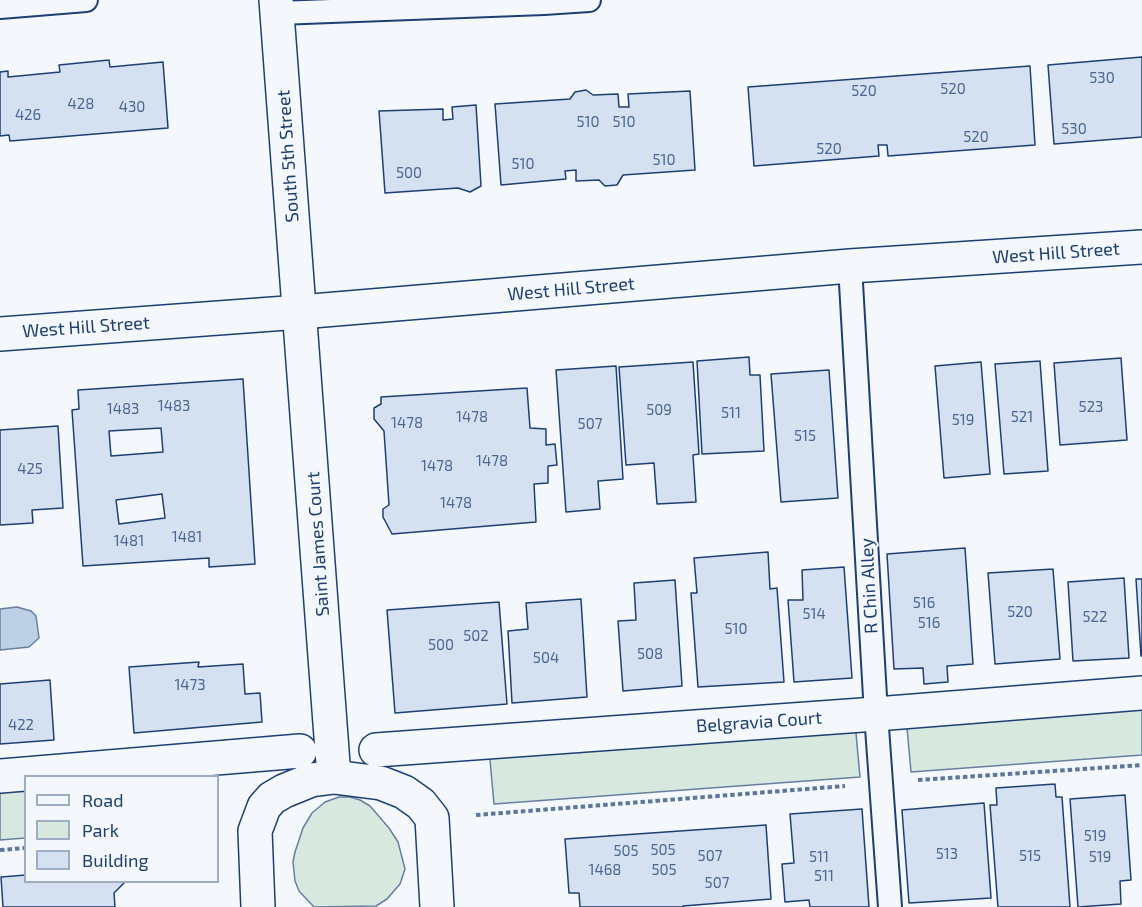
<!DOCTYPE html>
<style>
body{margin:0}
#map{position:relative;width:1142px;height:907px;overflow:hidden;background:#f4f7fb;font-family:"Exo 2",sans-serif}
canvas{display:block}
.legend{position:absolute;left:24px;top:775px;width:195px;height:108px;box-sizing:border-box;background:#f4f7fb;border:2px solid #9eadc5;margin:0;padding:8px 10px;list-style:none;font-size:18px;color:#1d3f73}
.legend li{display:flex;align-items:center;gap:12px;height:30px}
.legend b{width:30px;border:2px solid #9eadc5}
</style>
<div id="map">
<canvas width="1142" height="907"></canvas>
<ul class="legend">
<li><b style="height:8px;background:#f4f7fb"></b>Road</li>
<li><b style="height:16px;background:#d7e8df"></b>Park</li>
<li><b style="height:16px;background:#d5e0f0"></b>Building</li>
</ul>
</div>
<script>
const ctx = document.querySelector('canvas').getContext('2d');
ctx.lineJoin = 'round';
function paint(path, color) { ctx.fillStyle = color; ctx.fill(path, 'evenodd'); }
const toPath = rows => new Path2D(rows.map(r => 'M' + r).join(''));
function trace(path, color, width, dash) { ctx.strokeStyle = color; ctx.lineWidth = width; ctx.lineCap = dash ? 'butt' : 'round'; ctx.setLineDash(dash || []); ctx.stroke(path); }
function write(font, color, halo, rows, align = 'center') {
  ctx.font = font + ' "Exo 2",sans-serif'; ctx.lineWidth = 4.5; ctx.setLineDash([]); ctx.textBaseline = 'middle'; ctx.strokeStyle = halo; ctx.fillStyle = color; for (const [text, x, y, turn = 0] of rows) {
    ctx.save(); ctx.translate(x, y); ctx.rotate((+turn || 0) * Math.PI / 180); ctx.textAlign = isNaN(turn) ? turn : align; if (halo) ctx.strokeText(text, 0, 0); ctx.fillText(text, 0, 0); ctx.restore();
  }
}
const green = toPath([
 [1142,699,1142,755,911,772,906,717,1142,699],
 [855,722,860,777,494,804,489,749,855,722],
 [25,785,25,838,0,840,0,787,25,785],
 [339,797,350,797,360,800,370,806,389,828,398,842,405,869,400,884,387,899,376,906,314,907,299,891,295,881,293,862,295,852,303,828,312,813,318,808,325,802,339,797]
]);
paint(green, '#d7e8df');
trace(green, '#687fa3', 1.5);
const water = toPath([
 [17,607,31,611,36,616,39,638,29,647,0,650,0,609,17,607]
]);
paint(water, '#bed0e5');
trace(water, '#687fa3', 1.5);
const building = toPath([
 [1142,57,1142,137,1054,144,1048,65,1142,57],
 [109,60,110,67,163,62,168,128,10,141,9,135,0,136,0,72,8,71,8,77,60,72,59,65,109,60],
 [1030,66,1035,145,888,156,887,145,878,145,879,156,754,166,748,87,1030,66],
 [586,90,593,95,618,94,619,107,629,107,628,94,690,91,695,170,623,175,617,185,605,186,599,180,576,181,576,170,565,171,566,179,501,185,495,104,570,99,575,92,586,90],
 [476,105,481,186,470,192,458,188,385,193,379,111,443,109,443,120,453,119,452,107,476,105],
 [749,357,750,375,760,375,764,451,702,454,697,361,749,357],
 [1121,358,1127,440,1060,445,1054,363,1121,358],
 [1040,361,1048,471,1004,474,995,364,1040,361],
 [693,362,699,454,693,455,696,502,657,504,654,463,626,465,619,367,693,362],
 [981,362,990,474,944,478,935,366,981,362],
 [616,366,623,479,598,481,600,509,566,512,556,370,616,366],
 [829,370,838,498,781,502,771,374,829,370],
 [243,379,255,564,209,567,209,558,83,566,72,410,79,409,78,390,243,379],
 [161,428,163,452,111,456,109,431,161,428],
 [162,494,165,518,119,524,116,500,162,494],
 [527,388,530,428,546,429,546,445,555,444,557,465,548,466,548,483,534,484,536,522,392,534,383,517,383,509,389,505,384,431,374,419,374,408,381,404,381,397,527,388],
 [58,426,63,508,32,510,33,523,0,525,0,430,58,426],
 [965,548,973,664,947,666,948,682,924,684,923,668,894,669,887,554,965,548],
 [768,552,770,589,777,588,784,682,698,687,691,593,697,593,694,558,768,552],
 [844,567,852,678,794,682,788,600,803,600,802,570,844,567],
 [1053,569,1060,659,995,664,988,573,1053,569],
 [1124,578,1129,658,1073,661,1068,582,1124,578],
 [1136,579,1142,579,1142,656,1141,656,1136,579],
 [675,580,682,686,623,691,618,621,636,620,634,583,675,580],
 [581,599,587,697,512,703,508,631,528,629,526,603,581,599],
 [499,602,507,704,395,713,387,610,499,602],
 [199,662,198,667,243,664,245,694,260,693,262,722,134,733,129,667,199,662],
 [50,680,54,740,0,744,0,684,50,680],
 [1055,784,1056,797,1062,797,1070,907,998,907,990,805,997,805,996,788,1055,784],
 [1125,795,1131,880,1120,881,1121,904,1078,907,1070,799,1125,795],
 [984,803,991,898,909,903,902,810,984,803],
 [862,809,869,907,810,907,809,900,785,902,782,864,794,863,790,814,862,809],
 [766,825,771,899,683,906,683,907,580,907,579,893,569,893,565,839,766,825],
 [26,875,26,882,125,882,114,893,115,907,3,907,1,877,26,875]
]);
paint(building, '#d5e0f0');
trace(building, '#1d3f73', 1.5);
const lane = toPath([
 [0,7,86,0],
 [278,13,544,3,589,0],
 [850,266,876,714,890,907]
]);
const street = toPath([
 [276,0,334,777],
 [376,750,876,714,1142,693],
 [0,776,300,751],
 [258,907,255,831,264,807,272,798,284,791,311,780,334,777,381,783,404,792,421,804,432,818,437,907]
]);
const secondary = toPath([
 [0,334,300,312,850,266,1142,247]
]);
trace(lane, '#1d3f73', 26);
trace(street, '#1d3f73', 36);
trace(secondary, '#1d3f73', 36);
trace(toPath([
 [918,780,1142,765],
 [476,815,845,786],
 [0,850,26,848]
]), '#5e769c', 4, [4.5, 3]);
trace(lane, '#f4f7fb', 22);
trace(street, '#f4f7fb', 33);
trace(secondary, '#f4f7fb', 33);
write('15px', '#4b6792', null, [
 ["530",1102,78],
 ["520",953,89],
 ["520",864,91],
 ["428",81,104],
 ["430",132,107],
 ["426",28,115],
 ["510",588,122],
 ["510",624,122],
 ["530",1074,129],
 ["520",976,137],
 ["520",829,149],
 ["510",664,160],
 ["510",523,164],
 ["500",409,173],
 ["1483",174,406],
 ["523",1091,407],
 ["1483",123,409],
 ["509",659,410],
 ["511",731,413],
 ["1478",472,417],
 ["521",1022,417],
 ["519",963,420],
 ["1478",407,423],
 ["507",590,424],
 ["515",805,436],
 ["1478",492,461],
 ["1478",437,466],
 ["425",30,469],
 ["1478",456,503],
 ["1481",187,537],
 ["1481",129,541],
 ["516",924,603],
 ["520",1020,612],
 ["514",814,614],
 ["522",1095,617],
 ["516",929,623],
 ["510",736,629],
 ["502",476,636],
 ["500",441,645],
 ["508",650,654],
 ["504",546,658],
 ["1473",190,685],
 ["422",21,725],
 ["519",1095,836],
 ["505",663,850],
 ["505",626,851],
 ["513",947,854],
 ["507",710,856],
 ["515",1030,856],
 ["511",819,857],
 ["519",1100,857],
 ["1468",605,870],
 ["505",664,870],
 ["511",824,876],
 ["507",717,883]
]);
write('18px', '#1d3f73', '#f4f7fb', [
 ["South 5th Street",288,156,-94],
 ["West Hill Street",1056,253,-4],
 ["West Hill Street",571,289,-5],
 ["West Hill Street",86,327,-4],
 ["Saint James Court",318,544,-94],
 ["R Chin Alley",869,586,-93],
 ["Belgravia Court",759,722,-4]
]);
</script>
